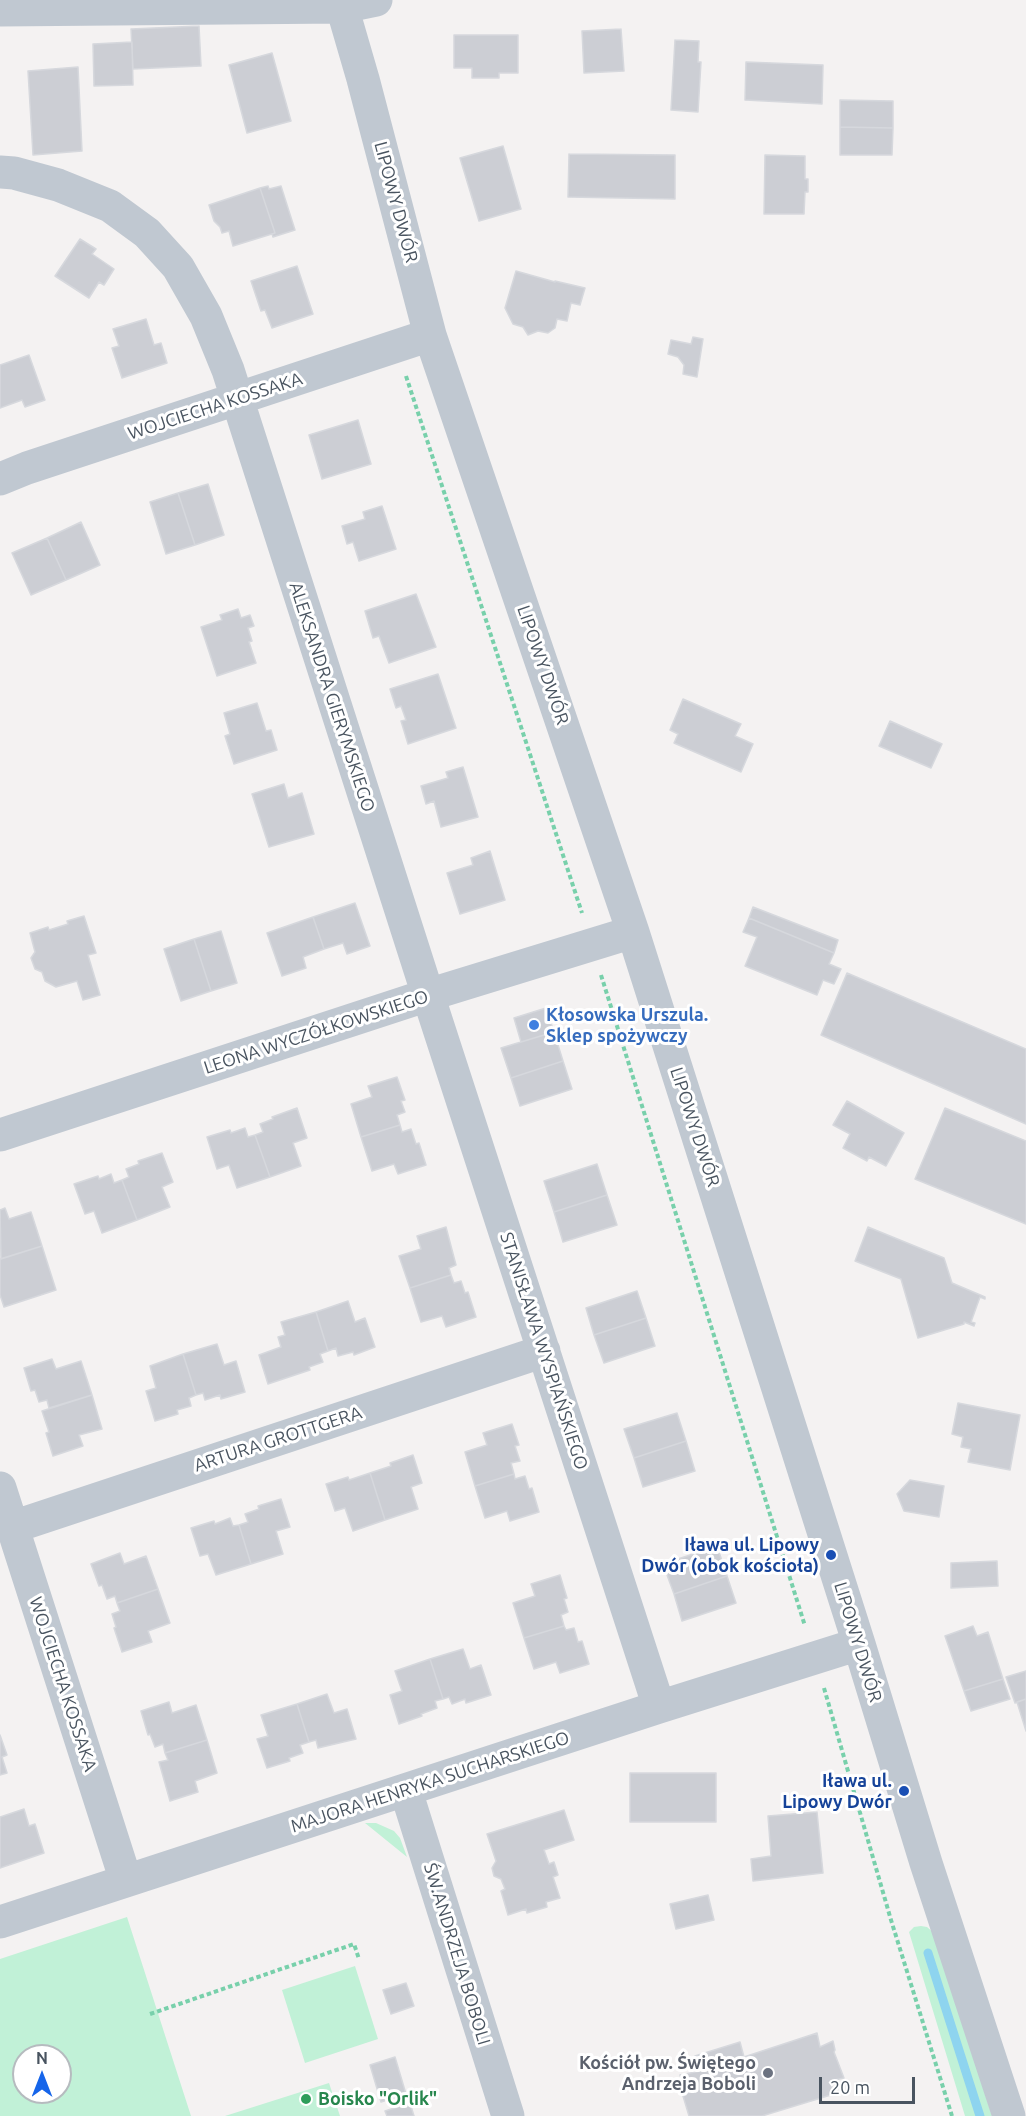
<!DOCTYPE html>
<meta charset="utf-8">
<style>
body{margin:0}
#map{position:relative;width:1026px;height:2116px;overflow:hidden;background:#f4f2f2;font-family:Ubuntu,sans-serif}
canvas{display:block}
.north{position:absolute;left:12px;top:2044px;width:60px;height:60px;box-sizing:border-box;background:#fff;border:2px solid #b6bbbf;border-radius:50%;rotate:0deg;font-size:16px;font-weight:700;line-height:24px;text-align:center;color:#495460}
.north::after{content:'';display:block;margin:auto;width:21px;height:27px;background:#1665ea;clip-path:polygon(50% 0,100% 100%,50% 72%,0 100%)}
.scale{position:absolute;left:819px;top:2077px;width:96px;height:27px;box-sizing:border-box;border:3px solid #495460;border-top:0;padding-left:8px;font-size:18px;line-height:21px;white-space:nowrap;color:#495460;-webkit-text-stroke:4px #fff;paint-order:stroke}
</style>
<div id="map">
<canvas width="1026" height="2116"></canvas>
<div class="north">N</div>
<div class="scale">20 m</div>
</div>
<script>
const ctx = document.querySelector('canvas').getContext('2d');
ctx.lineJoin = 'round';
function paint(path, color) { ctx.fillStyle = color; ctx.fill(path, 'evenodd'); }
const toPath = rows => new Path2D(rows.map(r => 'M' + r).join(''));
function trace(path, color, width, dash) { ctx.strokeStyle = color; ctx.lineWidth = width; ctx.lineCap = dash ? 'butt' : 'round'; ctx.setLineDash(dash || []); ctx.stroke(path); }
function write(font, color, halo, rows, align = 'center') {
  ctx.font = font + ' Ubuntu,sans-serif'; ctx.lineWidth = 6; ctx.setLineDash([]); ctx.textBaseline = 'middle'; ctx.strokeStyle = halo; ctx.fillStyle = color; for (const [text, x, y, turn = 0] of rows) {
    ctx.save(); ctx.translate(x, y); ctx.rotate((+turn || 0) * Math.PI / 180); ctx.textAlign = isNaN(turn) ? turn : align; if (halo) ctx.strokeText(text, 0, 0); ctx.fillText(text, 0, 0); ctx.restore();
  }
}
paint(toPath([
 [365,1823,376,1823,394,1831,400,1838,407,1857],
 [127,1917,191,2116,0,2116,0,1959],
 [24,2056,60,2056,60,2092,24,2092],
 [921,1926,927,1927,934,1933,992,2116,965,2116,909,1932,914,1927],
 [355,1966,378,2039,305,2063,282,1990],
 [329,2083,340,2116,225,2116]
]), '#c1f1d7');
trace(toPath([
 [928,1953,980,2116]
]), '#8ed4ef', 9);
const building = toPath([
 [199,26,201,66,133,69,131,29,199,26],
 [621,29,624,71,584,73,582,31,621,29],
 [454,35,518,35,518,73,499,73,499,78,472,78,472,68,454,68,454,35],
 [675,40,699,41,698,62,701,62,698,112,671,110,675,40],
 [132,42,133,85,94,86,93,44,132,42],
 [272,53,291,121,247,133,229,65,272,53],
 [746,62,823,65,822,104,745,100,746,62],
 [78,67,82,151,33,155,28,71,78,67],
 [840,100,893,101,893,128,840,127,840,100],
 [840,127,893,128,892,155,840,155,840,127],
 [503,146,521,209,479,221,460,158,503,146],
 [569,154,675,155,675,199,568,197,569,154],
 [765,155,805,156,805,179,808,179,808,192,805,192,804,214,764,214,765,155],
 [268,186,269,189,281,186,295,230,273,237,272,234,275,233,260,188,268,186],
 [260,188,275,233,233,246,229,231,222,233,220,227,214,221,209,205,260,188],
 [80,239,96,249,92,254,114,269,104,285,99,282,89,298,55,276,80,239],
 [297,266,313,314,272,328,265,310,261,311,251,281,297,266],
 [516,271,555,282,555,281,585,288,580,305,571,303,567,321,557,319,555,328,548,333,538,331,528,335,523,327,513,324,505,308,516,271],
 [146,319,154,345,161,343,167,363,122,378,112,348,119,346,113,329,146,319],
 [693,337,703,339,697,377,683,374,684,365,678,357,668,354,671,340,691,344,693,337],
 [29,355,45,400,25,407,22,400,0,408,0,365,29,355],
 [358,420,371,464,322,479,309,435,358,420],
 [208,484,224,535,195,545,178,493,208,484],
 [178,493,195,545,166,554,150,502,178,493],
 [382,506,396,549,359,561,353,542,347,544,342,526,365,519,363,512,382,506],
 [81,522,100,565,66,580,47,538,81,522],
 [47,538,66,580,31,595,12,553,47,538],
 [416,594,436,647,389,663,379,636,373,638,365,611,416,594],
 [238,609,241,618,250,615,254,626,248,628,252,641,249,642,256,663,217,676,201,627,222,620,220,615,238,609],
 [438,674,456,728,408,744,401,721,406,720,401,706,396,708,390,689,438,674],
 [683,699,741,724,735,736,753,744,741,772,674,743,678,734,670,730,683,699],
 [257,703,266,731,271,730,277,750,234,764,225,736,230,734,224,713,257,703],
 [890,721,942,744,931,768,879,746,890,721],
 [463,767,478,817,441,827,434,801,426,804,421,786,448,778,446,772,463,767],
 [284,784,288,798,302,793,314,834,269,847,252,794,284,784],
 [490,851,505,900,460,914,447,873,473,865,471,858,490,851],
 [355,903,370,946,347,954,343,943,324,949,313,917,355,903],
 [753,907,838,940,834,953,749,918,753,907],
 [84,916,96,953,88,955,100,995,83,1000,77,981,56,987,45,981,42,972,35,969,31,958,35,952,30,933,48,927,49,930,68,924,67,921,84,916],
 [313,917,324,949,303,957,306,968,282,976,267,933,313,917],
 [749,918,834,953,829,964,841,969,834,984,823,980,817,995,745,966,757,937,743,932,749,918],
 [221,931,237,983,211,991,194,939,221,931],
 [194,939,211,991,181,1001,164,949,194,939],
 [847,973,1026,1049,1026,1124,821,1035,847,973],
 [546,1008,554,1032,521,1042,514,1018,546,1008],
 [554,1032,563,1061,511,1078,501,1048,554,1032],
 [563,1061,572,1089,520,1106,511,1078,563,1061],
 [397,1077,405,1100,401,1101,405,1112,397,1115,400,1125,361,1137,351,1104,372,1097,368,1086,397,1077],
 [847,1101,904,1133,886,1166,869,1157,867,1161,843,1148,850,1134,833,1125,847,1101],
 [297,1108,307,1138,293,1143,301,1166,270,1177,255,1135,263,1132,260,1124,273,1119,272,1117,297,1108],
 [945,1108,1026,1141,1026,1224,915,1179,945,1108],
 [400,1125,402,1132,411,1129,416,1144,419,1143,426,1165,398,1174,394,1164,372,1171,361,1137,400,1125],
 [245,1128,248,1137,255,1135,270,1177,237,1188,229,1165,217,1169,207,1137,230,1130,231,1133,245,1128],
 [162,1153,173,1182,162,1187,170,1207,137,1220,122,1180,129,1177,126,1169,139,1164,138,1161,162,1153],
 [597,1164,607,1195,554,1212,544,1181,597,1164],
 [111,1174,114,1183,122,1180,137,1220,102,1233,94,1211,85,1214,74,1184,98,1176,99,1179,111,1174],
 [607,1195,617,1225,563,1242,554,1212,607,1195],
 [5,1208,9,1219,31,1212,42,1246,1,1259,0,1210,5,1208],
 [446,1227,456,1265,449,1268,451,1275,410,1288,399,1256,421,1249,417,1236,446,1227],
 [868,1227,944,1258,952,1283,985,1297,985,1299,980,1297,971,1322,975,1323,974,1326,964,1322,964,1324,918,1338,901,1279,855,1261,868,1227],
 [42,1246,56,1290,4,1307,0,1295,0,1259,42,1246],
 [451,1275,454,1283,461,1281,465,1293,468,1292,476,1317,446,1327,442,1316,421,1322,410,1288,451,1275],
 [637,1291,646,1318,594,1335,586,1308,637,1291],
 [348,1301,355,1322,365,1318,375,1347,354,1355,353,1352,338,1356,336,1348,328,1351,316,1312,348,1301],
 [316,1312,328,1351,320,1354,323,1362,309,1367,310,1370,268,1384,259,1355,281,1347,278,1337,285,1335,281,1322,316,1312],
 [646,1318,655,1346,604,1363,594,1335,646,1318],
 [217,1344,224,1365,236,1361,245,1392,221,1399,220,1395,205,1400,203,1393,196,1395,183,1354,217,1344],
 [183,1354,196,1395,189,1398,191,1406,177,1410,178,1414,155,1421,146,1391,156,1388,150,1366,183,1354],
 [52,1359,56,1369,81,1361,92,1395,49,1408,47,1400,39,1402,35,1390,31,1391,24,1368,52,1359],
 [92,1395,102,1429,79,1435,83,1446,53,1456,46,1433,49,1432,42,1411,92,1395],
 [958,1403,1020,1415,1010,1470,968,1462,971,1449,961,1447,963,1437,952,1434,958,1403],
 [677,1413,686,1441,634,1458,624,1429,677,1413],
 [512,1424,519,1445,515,1446,520,1461,511,1463,514,1474,475,1486,465,1452,487,1445,483,1433,512,1424],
 [686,1441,695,1471,643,1487,634,1458,686,1441],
 [413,1455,422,1483,411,1487,418,1509,385,1520,370,1473,391,1466,390,1463,413,1455],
 [370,1473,385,1520,353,1531,345,1508,335,1511,326,1484,348,1477,349,1480,370,1473],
 [514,1474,515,1479,525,1476,529,1489,532,1488,539,1512,510,1521,507,1511,485,1518,475,1486,514,1474],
 [910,1480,944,1486,939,1517,904,1511,897,1494,910,1480],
 [281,1499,290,1527,276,1531,283,1554,251,1564,239,1525,248,1522,245,1514,259,1509,258,1506,281,1499],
 [230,1518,233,1526,239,1525,251,1564,216,1575,208,1554,200,1556,191,1528,214,1521,215,1524,230,1518],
 [717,1546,727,1576,674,1594,663,1564,717,1546],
 [120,1553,124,1564,146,1556,158,1589,117,1603,115,1596,107,1599,102,1585,99,1586,91,1564,120,1553],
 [997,1561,998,1586,951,1588,951,1563,997,1561],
 [560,1575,567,1598,564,1599,568,1612,561,1615,564,1626,524,1638,513,1603,535,1596,531,1584,560,1575],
 [727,1576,736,1603,682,1621,674,1594,727,1576],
 [158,1589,170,1623,148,1631,152,1642,122,1652,114,1628,116,1627,112,1614,120,1611,117,1603,158,1589],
 [564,1626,566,1630,574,1628,578,1642,582,1641,589,1664,560,1673,556,1662,534,1669,524,1638,564,1626],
 [973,1626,977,1636,988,1632,1003,1679,964,1691,945,1636,973,1626],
 [463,1649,470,1669,481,1665,491,1695,466,1703,465,1699,452,1704,449,1697,443,1699,430,1659,463,1649],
 [430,1659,443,1699,435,1701,437,1708,421,1714,422,1716,399,1724,390,1695,402,1691,395,1671,430,1659],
 [1026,1671,1026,1699,1015,1703,1006,1677,1026,1671],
 [1003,1679,1010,1699,971,1711,964,1691,1003,1679],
 [327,1694,334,1713,347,1709,356,1739,318,1748,316,1740,309,1742,297,1704,327,1694],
 [1026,1699,1026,1731,1017,1702,1026,1699],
 [169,1702,172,1713,196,1705,207,1740,165,1753,163,1744,155,1747,150,1734,148,1735,141,1711,169,1702],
 [297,1704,309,1742,300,1745,303,1753,289,1758,290,1761,267,1768,257,1739,268,1736,261,1715,297,1704],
 [0,1735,7,1755,2,1757,7,1773,0,1775,0,1735],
 [207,1740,217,1773,195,1781,198,1792,170,1801,159,1762,168,1760,165,1753,207,1740],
 [630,1773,716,1773,716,1822,630,1822,630,1773],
 [24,1809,29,1826,35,1824,44,1853,0,1868,0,1817,24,1809],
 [564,1810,574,1840,544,1850,549,1864,554,1862,558,1875,553,1877,560,1898,546,1902,547,1907,527,1913,526,1909,508,1915,501,1891,505,1889,501,1879,494,1876,492,1868,496,1861,487,1834,564,1810],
 [817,1812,823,1873,753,1881,751,1859,771,1856,768,1816,817,1812],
 [708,1895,714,1920,676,1929,670,1904,708,1895],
 [406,1983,414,2006,391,2014,383,1990,406,1983],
 [817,2033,820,2047,833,2041,835,2050,834,2052,844,2078,830,2081,834,2094,762,2116,689,2116,683,2096,686,2095,680,2075,700,2071,695,2056,740,2042,744,2057,817,2033],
 [395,2057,406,2094,381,2102,370,2065,395,2057],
 [410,2103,414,2116,387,2116,385,2111,410,2103]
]);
paint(building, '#ccced4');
trace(building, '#d6d8dd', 1.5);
trace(toPath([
 [406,376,582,913],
 [601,975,805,1626],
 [824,1688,891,1920,952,2116],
 [150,2014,354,1944,359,1959]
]), '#78d0ab', 4, [4.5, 3]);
trace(toPath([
 [340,0,363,79,430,335,633,932,859,1644,926,1863,1009,2116],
 [0,10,342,7,376,0],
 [0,172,14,173,58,185,110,206,147,233,178,267,206,316,228,370,428,995,659,1707],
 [0,479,27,468,430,335],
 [0,1135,428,995,633,932],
 [0,1488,126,1881],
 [13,1527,544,1351],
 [406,1791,508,2116],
 [0,1922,659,1707,859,1644]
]), '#c0c8d1', 33);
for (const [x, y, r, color] of [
 [534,1025,6,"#3f7fe0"],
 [831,1555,6,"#1a4fb4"],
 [904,1791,6,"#1a4fb4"],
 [768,2073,6,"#6b7280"],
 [306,2099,6,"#2e9e5b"]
]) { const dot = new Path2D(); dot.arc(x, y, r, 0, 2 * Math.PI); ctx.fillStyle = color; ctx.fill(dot); trace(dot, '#fff', 2); }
write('18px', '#495460', '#fff', [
 ["LIPOWY DWÓR",396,202,75],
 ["WOJCIECHA KOSSAKA",215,406,-18],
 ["LIPOWY DWÓR",543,665,71],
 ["ALEKSANDRA GIERYMSKIEGO",332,697,72],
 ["LEONA WYCZÓŁKOWSKIEGO",316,1032,-18],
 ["LIPOWY DWÓR",695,1127,72],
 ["STANISŁAWA WYSPIAŃSKIEGO",544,1351,72],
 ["ARTURA GROTTGERA",278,1439,-18],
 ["LIPOWY DWÓR",858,1642,73],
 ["WOJCIECHA KOSSAKA",63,1684,72],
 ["MAJORA HENRYKA SUCHARSKIEGO",430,1782,-18],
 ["ŚW.ANDRZEJA BOBOLI",457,1954,73]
]);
write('bold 18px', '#366cbe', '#fff', [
 ["Kłosowska Urszula.",546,1015],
 ["Sklep spożywczy",546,1036]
], 'left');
write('bold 18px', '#164399', '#fff', [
 ["Iława ul. Lipowy",819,1545],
 ["Dwór (obok kościoła)",819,1566],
 ["Iława ul.",892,1781],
 ["Lipowy Dwór",892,1802]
], 'right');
write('bold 18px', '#5b616d', '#fff', [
 ["Kościół pw. Świętego",756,2063],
 ["Andrzeja Boboli",756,2084]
], 'right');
write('bold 18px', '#27864d', '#fff', [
 ["Boisko \"Orlik\"",318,2099]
], 'left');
</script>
